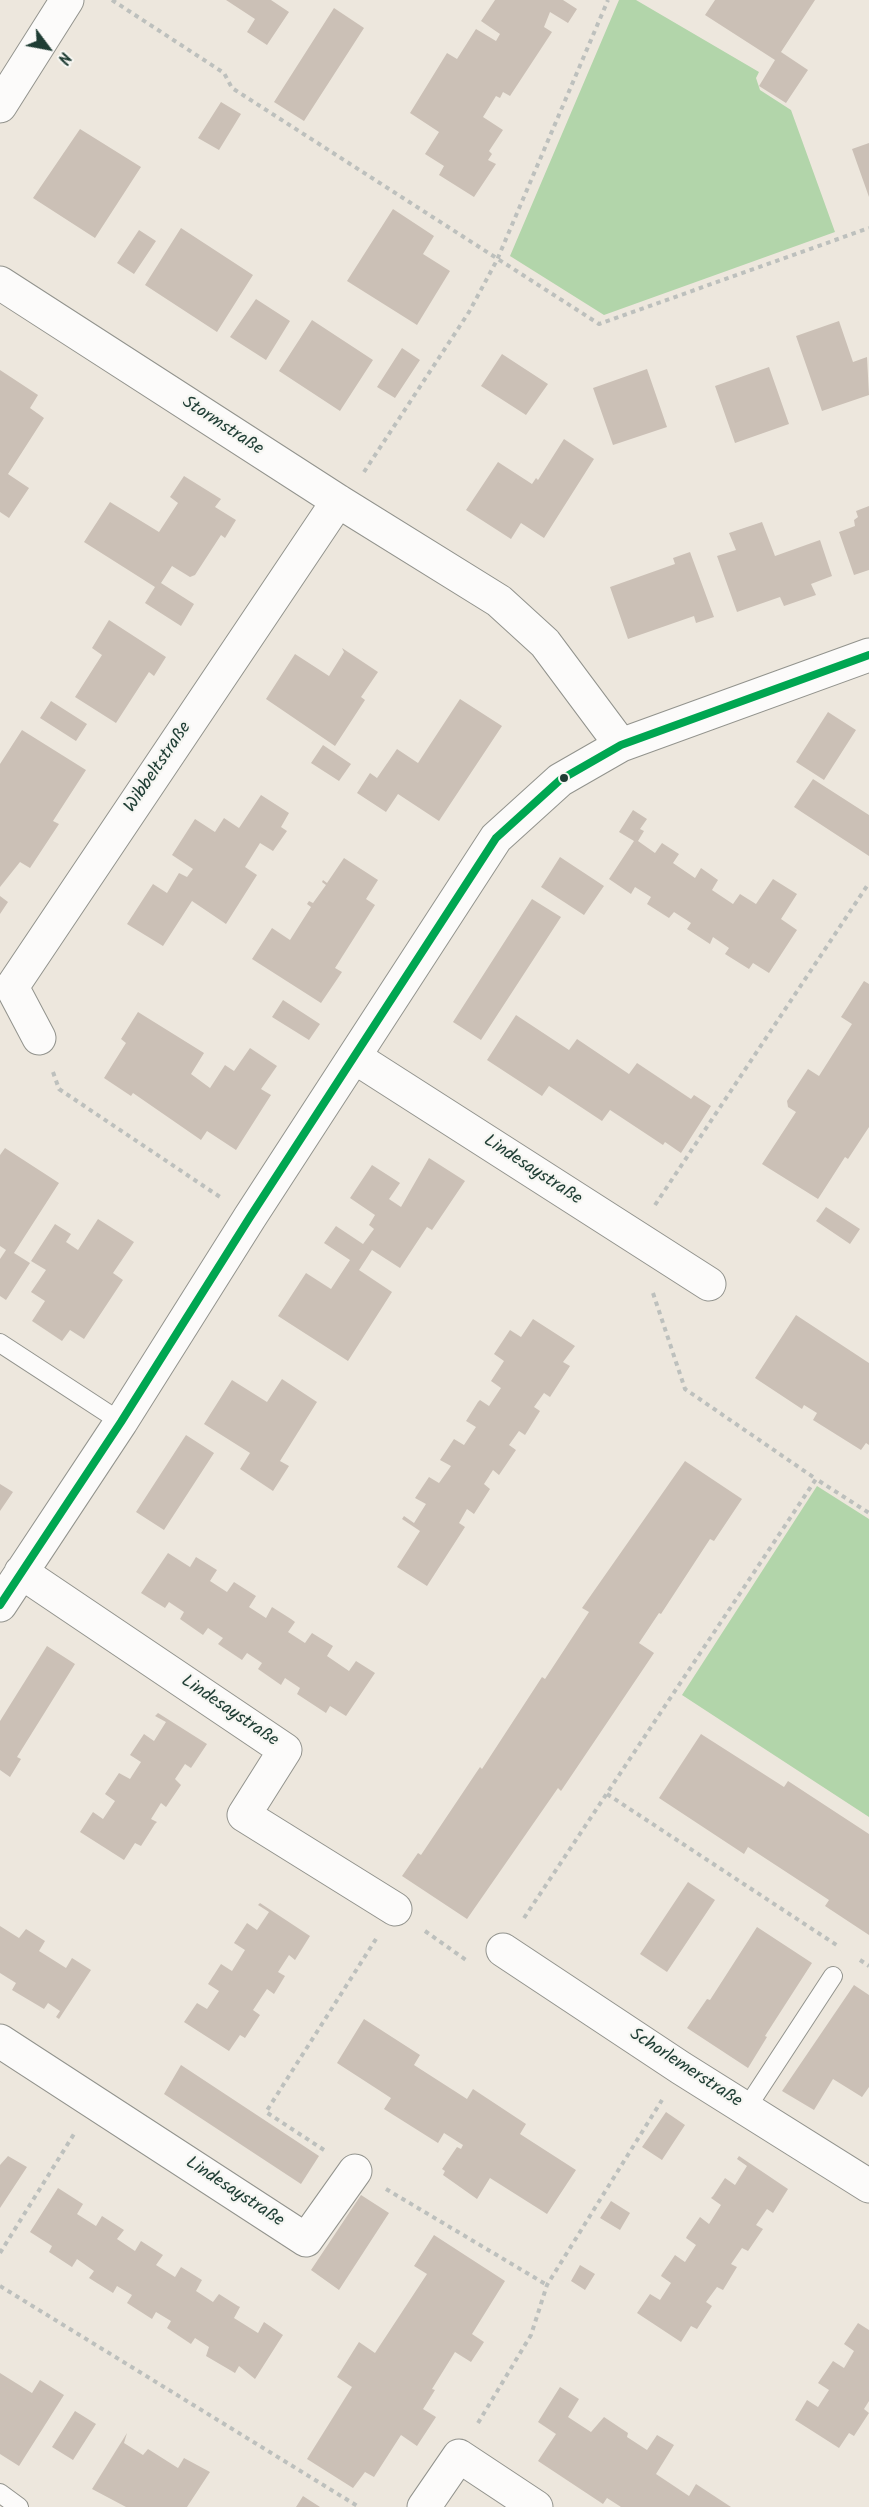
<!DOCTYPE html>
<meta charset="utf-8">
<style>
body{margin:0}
#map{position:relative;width:869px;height:2507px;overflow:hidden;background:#ede7dd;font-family:Kalam,sans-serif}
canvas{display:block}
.north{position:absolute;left:18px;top:18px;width:60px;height:60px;-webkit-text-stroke:4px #f6f6f2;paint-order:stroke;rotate:122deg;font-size:16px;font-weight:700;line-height:24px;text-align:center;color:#1f3d34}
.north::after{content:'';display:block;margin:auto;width:21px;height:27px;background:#1f3d34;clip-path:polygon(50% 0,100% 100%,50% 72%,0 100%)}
</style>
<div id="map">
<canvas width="869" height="2507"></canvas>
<div class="north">N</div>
</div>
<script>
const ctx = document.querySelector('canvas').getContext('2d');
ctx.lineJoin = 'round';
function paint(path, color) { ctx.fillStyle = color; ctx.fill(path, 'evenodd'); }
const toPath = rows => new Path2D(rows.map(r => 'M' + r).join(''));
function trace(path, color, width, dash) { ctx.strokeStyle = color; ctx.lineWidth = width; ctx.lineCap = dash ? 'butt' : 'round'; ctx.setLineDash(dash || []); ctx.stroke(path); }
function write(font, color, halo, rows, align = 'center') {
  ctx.font = font + ' Kalam,sans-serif'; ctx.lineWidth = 4.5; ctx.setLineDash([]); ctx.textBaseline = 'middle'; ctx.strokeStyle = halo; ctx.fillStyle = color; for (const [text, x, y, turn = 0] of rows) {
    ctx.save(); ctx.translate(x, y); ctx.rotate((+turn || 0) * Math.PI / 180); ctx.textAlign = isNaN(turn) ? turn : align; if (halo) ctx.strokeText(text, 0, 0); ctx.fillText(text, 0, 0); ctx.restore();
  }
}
paint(toPath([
 [619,0,636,0,759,72,756,78,760,90,791,110,835,232,604,315,510,256],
 [817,1486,869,1519,869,1817,682,1695]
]), '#b2d5aa');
paint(toPath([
 [226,0,271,0,289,12,267,45,247,32,255,19],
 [495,0,563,0,577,9,568,23,550,12,544,27,552,32,510,96,503,92,500,98,496,96,483,117,503,130,489,151,492,154,488,160,496,164,474,197,439,175,444,166,425,154,439,132,410,113,447,53,457,59,476,29,496,41,500,34,481,21],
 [715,0,815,0,781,52,808,70,786,103,759,86,775,60,705,15],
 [334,8,364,28,304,121,274,102],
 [221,102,241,114,219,150,198,138],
 [80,129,141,167,95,238,33,198],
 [869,143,869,197,852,149],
 [393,209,434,236,423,254,450,271,417,325,347,281],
 [181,228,253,275,217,332,145,285],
 [139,230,156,241,134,274,117,263],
 [256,299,290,321,266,360,230,337],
 [312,320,373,360,340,411,279,371],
 [839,321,853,362,867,357,869,395,822,411,796,336],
 [402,348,420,360,395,398,377,387],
 [502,354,548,384,526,415,481,386],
 [769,367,789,424,735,443,715,386],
 [647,369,667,427,613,445,593,388],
 [0,370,38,395,30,408,44,418,8,474,29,488,9,518,0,512],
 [564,439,594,459,544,538,521,523,511,539,466,510,498,462,532,484,536,478,538,480],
 [184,476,221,499,215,507,236,520,225,538,221,535,195,575,190,577,172,566,161,583,194,604,181,626,145,603,155,587,84,542,110,502,159,532,178,503,170,497],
 [869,506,869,570,854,575,839,532,855,526,854,520,858,517,856,511],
 [762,522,775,556,820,540,832,576,811,584,816,595,784,606,780,597,737,612,717,556,736,550,729,533],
 [690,552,714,617,696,623,694,616,628,639,610,587,675,564,673,558],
 [109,620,166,657,154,676,149,672,116,723,75,697,102,655,92,648],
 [342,648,378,672,361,697,365,700,335,746,266,699,295,654,329,676,344,652],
 [460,699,502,726,439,821,398,794,386,812,357,793,370,773,377,778,397,749,418,763],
 [51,701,87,724,76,741,40,718],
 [828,712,856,730,824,780,796,762],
 [22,730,86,770,53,821,59,824,30,868,20,862,0,887,0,764],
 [323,745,351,764,339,781,311,763],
 [813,779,869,815,869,856,794,807],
 [261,795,289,813,281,827,287,831,273,851,260,843,245,867,257,875,226,924,192,901,163,946,127,924,153,884,167,893,179,873,187,877,193,869,172,855,195,819,215,832,224,818,239,828],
 [633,810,647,819,640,829,644,831,638,841,655,853,662,843,679,854,673,863,695,878,701,868,718,880,712,890,733,904,740,894,756,904,773,879,797,894,781,919,797,930,769,973,753,963,749,969,725,954,729,948,713,937,710,944,687,929,691,923,674,912,669,918,647,904,651,897,635,887,631,894,609,879,634,841,619,832],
 [560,857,604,886,584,915,541,887],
 [344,858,378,880,366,899,375,905,335,968,342,972,321,1003,252,959,272,928,290,940,311,907,307,904,309,901,313,903,326,885,322,882,323,880,327,883],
 [0,896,8,902,0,914],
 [532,899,561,917,481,1040,453,1022],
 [864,981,869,984,869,1127,848,1159,845,1157,818,1199,762,1164,796,1112,788,1107,787,1101,808,1069,819,1076,852,1024,841,1017],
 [283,1000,320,1024,309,1040,272,1017],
 [138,1012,204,1053,191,1074,210,1088,225,1065,234,1071,250,1048,277,1066,261,1089,271,1095,236,1150,207,1131,201,1140,133,1093,131,1096,104,1078,126,1043,121,1039],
 [516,1015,569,1050,577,1039,629,1074,637,1063,691,1099,694,1095,711,1106,681,1153,665,1142,663,1145,610,1110,602,1121,549,1086,542,1096,487,1060],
 [5,1148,59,1183,14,1253,30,1263,6,1300,0,1296,0,1259,6,1250,0,1246,0,1155],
 [429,1158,465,1181,432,1230,427,1227,400,1268,372,1250,359,1270,392,1292,348,1361,278,1316,306,1273,331,1289,350,1260,324,1243,336,1226,363,1244,374,1229,369,1225,375,1215,350,1198,372,1165,400,1183,389,1199,401,1207],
 [826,1207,860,1229,850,1244,816,1221],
 [98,1219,134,1242,113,1273,123,1280,84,1339,70,1330,62,1341,32,1321,45,1301,31,1292,46,1270,31,1261,55,1224,71,1234,66,1242,78,1250],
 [796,1315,869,1363,869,1445,866,1443,861,1450,813,1420,817,1413,804,1405,802,1409,755,1378],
 [533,1319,575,1346,563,1362,570,1366,550,1397,544,1393,534,1407,540,1411,525,1435,519,1431,509,1445,516,1450,499,1475,493,1470,484,1484,490,1489,474,1514,467,1509,459,1523,465,1527,427,1586,397,1567,420,1531,402,1519,404,1516,414,1523,426,1504,415,1498,429,1477,439,1483,451,1466,440,1460,454,1439,464,1445,476,1427,466,1421,478,1402,480,1400,489,1406,501,1388,491,1381,504,1361,494,1354,510,1330,521,1337],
 [282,1379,317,1402,280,1461,289,1466,273,1491,240,1469,250,1453,204,1424,232,1380,267,1402],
 [186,1435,214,1453,164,1530,136,1512],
 [685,1461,742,1499,714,1541,710,1539,661,1614,659,1613,639,1643,654,1653,561,1791,558,1788,467,1919,402,1876,418,1853,421,1855,480,1767,482,1769,542,1677,545,1679,589,1612,582,1608],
 [0,1484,13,1492,0,1511],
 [168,1553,190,1567,196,1557,217,1570,210,1581,227,1592,234,1582,256,1596,249,1607,266,1618,272,1607,291,1619,295,1622,288,1632,305,1643,312,1633,333,1646,327,1656,349,1671,356,1661,375,1673,346,1716,330,1706,326,1713,297,1694,300,1688,285,1678,281,1685,258,1669,262,1663,247,1653,242,1660,218,1644,223,1638,208,1628,203,1635,180,1619,184,1612,169,1602,165,1608,141,1593],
 [47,1646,75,1664,17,1757,21,1759,10,1777,0,1770,0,1721],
 [158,1713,207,1744,191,1768,185,1764,175,1779,181,1785,166,1807,161,1803,151,1819,157,1822,155,1824,141,1846,135,1843,124,1860,80,1832,93,1812,103,1819,115,1801,105,1794,119,1773,130,1779,141,1762,130,1755,144,1734,154,1741,166,1722,155,1716],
 [701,1734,784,1787,788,1781,869,1834,869,1935,825,1906,829,1900,748,1847,744,1854,659,1798],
 [688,1882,715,1900,667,1972,640,1954],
 [260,1903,310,1936,295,1960,289,1955,278,1972,285,1976,274,1994,267,1989,253,2010,260,2015,245,2038,240,2035,229,2051,184,2022,197,2003,207,2009,219,1991,208,1984,221,1964,232,1971,245,1950,234,1943,247,1923,257,1930,269,1912,258,1905],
 [0,1926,19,1938,26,1929,45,1941,39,1951,66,1968,72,1958,91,1970,59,2019,56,2017,60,2011,48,2003,44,2009,12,1990,16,1983,0,1973],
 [757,1927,812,1963,765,2036,767,2037,748,2068,687,2028,707,1999,710,2000],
 [854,1985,869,1995,869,2087,862,2097,833,2079,814,2110,782,2091],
 [364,2019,420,2055,414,2065,467,2099,473,2089,526,2124,520,2134,576,2170,547,2214,490,2178,477,2199,443,2175,445,2171,442,2169,457,2147,461,2149,463,2145,444,2133,438,2143,384,2109,391,2098,337,2063],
 [181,2065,319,2156,301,2184,164,2094],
 [666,2112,685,2125,662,2160,642,2147],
 [8,2156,27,2167,0,2208,0,2165],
 [739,2156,788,2189,773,2213,767,2209,756,2225,763,2229,748,2251,742,2248,731,2264,737,2267,723,2290,717,2287,706,2302,712,2306,697,2329,691,2326,681,2342,637,2313,650,2294,660,2300,671,2283,661,2276,662,2274,675,2255,685,2262,696,2245,686,2238,687,2236,700,2217,709,2224,721,2205,711,2198,713,2196,725,2178,735,2185,747,2166,737,2159],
 [58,2188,83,2204,77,2214,96,2226,102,2216,124,2230,117,2239,135,2251,141,2241,163,2255,156,2265,175,2277,181,2267,202,2280,196,2291,213,2302,219,2294,238,2306,240,2307,234,2318,258,2333,264,2322,283,2335,255,2379,239,2366,235,2373,206,2356,209,2347,195,2338,191,2344,167,2328,171,2321,156,2312,152,2319,127,2303,132,2295,117,2286,113,2293,89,2278,94,2271,77,2259,72,2267,49,2252,52,2246,30,2232],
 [361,2195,389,2213,339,2290,311,2270],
 [611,2201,630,2213,620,2230,600,2218],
 [434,2235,505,2281,472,2334,484,2342,471,2362,455,2352,432,2389,435,2390,423,2409,436,2417,417,2446,401,2435,374,2477,365,2472,353,2488,307,2459,352,2387,337,2377,359,2342,375,2353,427,2274,414,2266],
 [580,2265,595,2274,585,2290,571,2281],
 [858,2323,869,2330,869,2401,864,2409,869,2413,854,2436,849,2433,839,2448,795,2420,807,2400,818,2407,829,2390,818,2383,833,2361,844,2368,854,2351,844,2344],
 [0,2373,32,2393,40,2380,64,2395,19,2466,0,2454],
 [560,2387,579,2399,568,2417,591,2432,604,2417,628,2433,627,2437,647,2450,657,2435,674,2445,656,2474,689,2496,696,2484,731,2507,621,2507,607,2498,603,2504,538,2461,556,2434,538,2422],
 [75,2411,96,2424,73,2460,52,2447],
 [127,2433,124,2443,143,2455,148,2449,178,2468,184,2458,210,2472,187,2507,126,2507,92,2489],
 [303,2496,320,2507,296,2507]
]), '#cbc0b6');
const service = toPath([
 [0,1343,121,1422],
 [746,2109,833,1976],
 [0,2493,19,2507]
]);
const minor = toPath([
 [0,106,67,0],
 [0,283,338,501,499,601,545,643,621,745],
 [39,1038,12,987,338,501],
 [356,1058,709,1284],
 [21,1572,285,1750,244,1815,395,1909],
 [0,1605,121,1422,250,1217,496,838,560,780,621,745,869,655],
 [503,1950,681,2068,869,2186],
 [0,2041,306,2240,355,2171],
 [424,2507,459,2456,536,2507]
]);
trace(service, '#92938d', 20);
trace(minor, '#92938d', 35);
trace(toPath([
 [112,0,224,73,232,88,599,324,869,228],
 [364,472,469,312,497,260,608,0],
 [53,1072,59,1089,220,1197],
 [655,1205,869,883],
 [653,1293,685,1389,816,1479],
 [607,1794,838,1946],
 [524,1918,816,1479,869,1513],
 [425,1931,466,1960],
 [860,1960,869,1966],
 [324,2150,266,2112,376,1939],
 [386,2189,547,2285],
 [0,2253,74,2134],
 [0,2286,359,2507],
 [478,2423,531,2335,547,2285,662,2100]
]), '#bdc0bd', 4, [4.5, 4.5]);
trace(service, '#fcfbfa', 18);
trace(minor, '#fcfbfa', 33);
trace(toPath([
 [0,1605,121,1422,250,1217,496,838,560,780,621,745,869,655]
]), '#00a651', 8);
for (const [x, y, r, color] of [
 [564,778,5,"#1f3d34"]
]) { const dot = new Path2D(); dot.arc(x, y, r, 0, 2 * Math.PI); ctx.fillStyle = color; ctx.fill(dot); trace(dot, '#f6f6f2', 2); }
write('18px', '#1f3d34', '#f6f6f2', [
 ["Stormstraße",222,427,33],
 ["Wibbeltstraße",159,768,-56],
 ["Lindesaystraße",532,1171,33],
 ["Lindesaystraße",229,1712,34],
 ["Schorlemerstraße",685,2069,33],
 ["Lindesaystraße",234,2193,33]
]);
</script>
